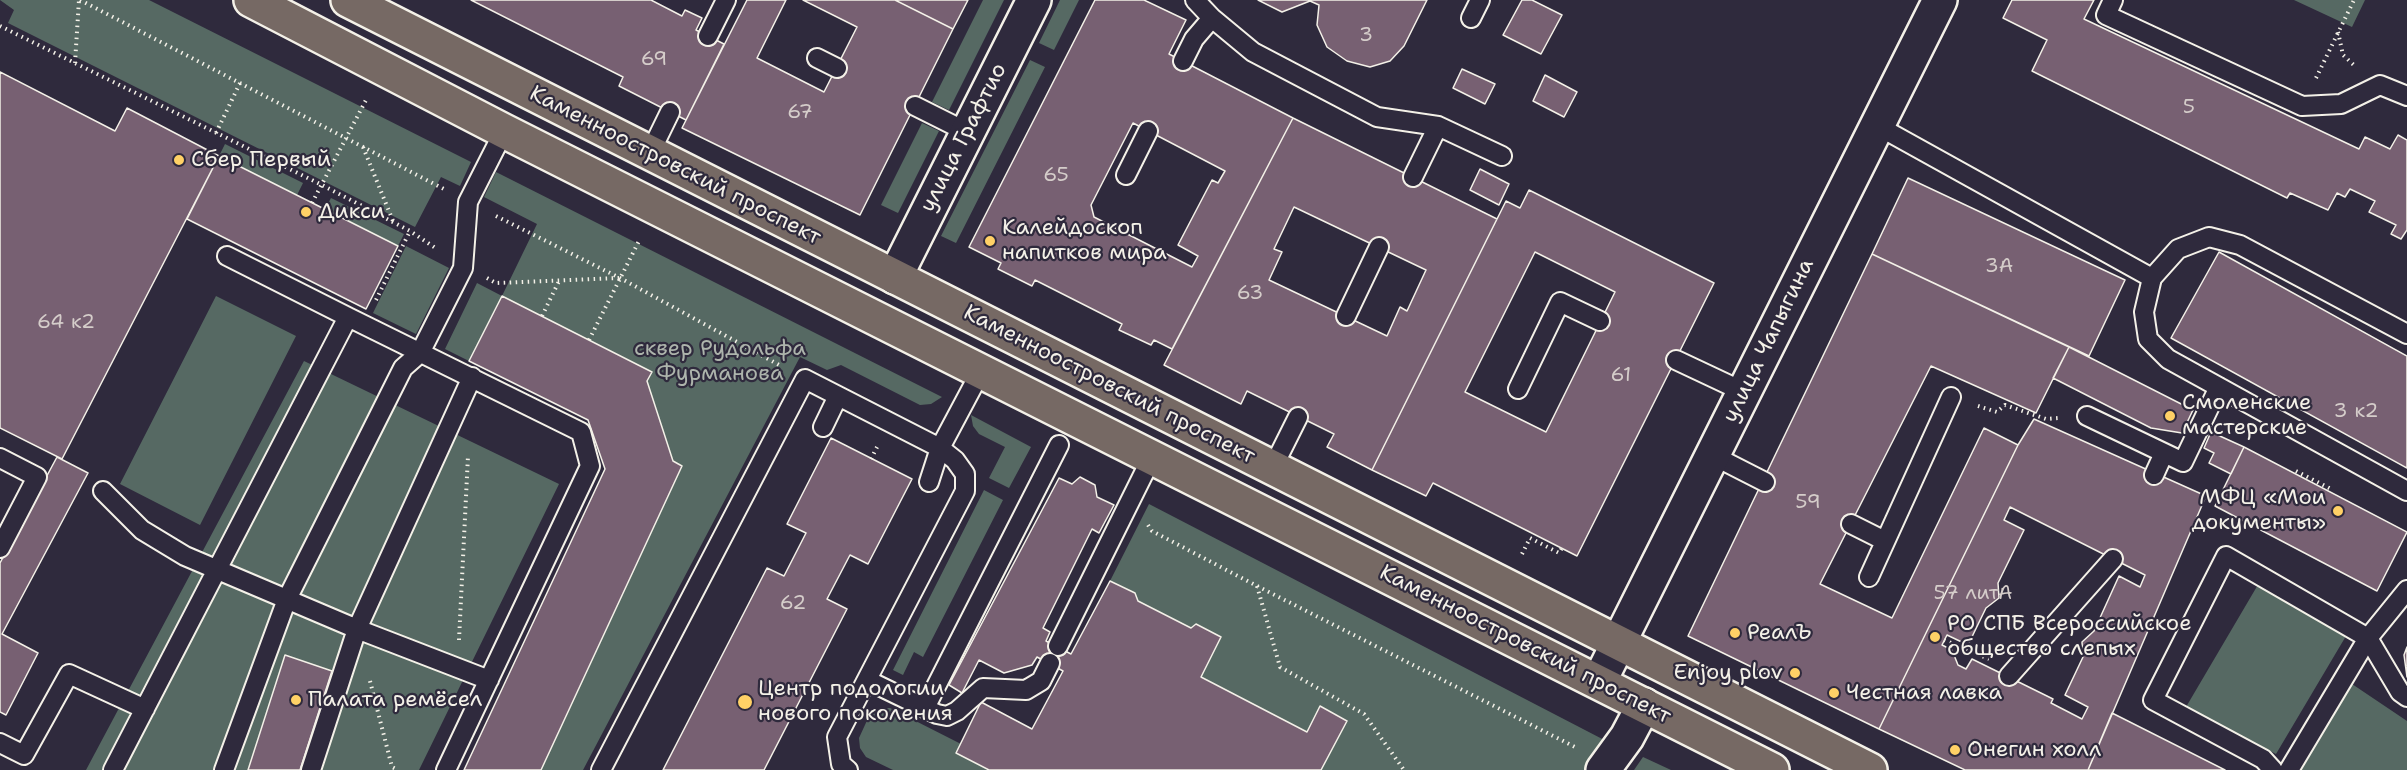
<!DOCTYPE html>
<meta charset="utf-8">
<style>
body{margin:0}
canvas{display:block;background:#2f2a3d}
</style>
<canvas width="2407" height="770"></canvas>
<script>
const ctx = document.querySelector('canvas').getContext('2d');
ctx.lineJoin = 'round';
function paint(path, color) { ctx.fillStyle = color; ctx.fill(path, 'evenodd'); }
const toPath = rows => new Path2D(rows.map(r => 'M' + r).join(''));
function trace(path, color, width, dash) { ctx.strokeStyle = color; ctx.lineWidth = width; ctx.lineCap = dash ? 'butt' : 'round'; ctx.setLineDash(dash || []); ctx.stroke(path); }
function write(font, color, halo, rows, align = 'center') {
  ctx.font = font + ' "Shantell Sans",sans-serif'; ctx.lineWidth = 4.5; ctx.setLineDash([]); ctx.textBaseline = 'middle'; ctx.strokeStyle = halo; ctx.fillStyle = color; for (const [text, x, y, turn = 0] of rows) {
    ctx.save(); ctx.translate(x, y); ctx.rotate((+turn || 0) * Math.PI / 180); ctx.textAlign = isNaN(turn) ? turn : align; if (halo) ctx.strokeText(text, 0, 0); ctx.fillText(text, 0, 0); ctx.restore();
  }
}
paint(toPath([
 [0,0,149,0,471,162,460,186,441,177,415,227,8,23,14,10],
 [983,0,1004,0,949,110,932,102],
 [1060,0,1079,0,1054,50,1039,43],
 [2294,0,2365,0,2352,27],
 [1030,60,1045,67,956,243,941,236],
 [922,123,939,131,898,213,881,205],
 [225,144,303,183,297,195,219,156],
 [496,172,942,397,931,404,920,405,841,365,827,370,800,357,583,770,541,770,682,466,673,461,647,381,652,372,502,296,469,361,445,349,477,283,502,296,537,224,484,197],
 [331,198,404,234,398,246,325,209],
 [406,246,449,268,416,334,373,313],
 [216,296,296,336,200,525,120,484],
 [304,361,559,484,419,770,86,770],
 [971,415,1031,447,1009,488,989,478,1005,447,979,434,973,426],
 [984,490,1003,500,923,657,914,652,903,675,893,670],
 [1149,504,1610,743,1591,770,1321,770,1347,720,1320,706,1307,732,1201,677,1221,637,1196,624,1191,628,1138,601,1135,593,1110,581],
 [2259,583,2346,636,2276,754,2186,707],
 [2352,684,2407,721,2407,770,2297,770],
 [879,708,890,708,961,744,956,753,989,770,893,770,866,757,860,748,859,738,870,714],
 [1643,757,1671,770,1634,770]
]), '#566963');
const building = toPath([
 [471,0,651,0,682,16,685,10,702,18,696,30,724,44,686,120,619,86,623,77,471,0],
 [747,0,786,0,757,58,824,92,857,27,803,0,895,0,953,29,860,215,682,128,747,0],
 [895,0,968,0,953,29,895,0],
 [1095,0,1144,0,1186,20,1169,54,1293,118,1172,349,1154,340,1151,345,1119,330,1122,324,1035,280,1032,286,998,269,1001,263,969,247,1095,0],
 [1133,123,1225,171,1218,183,1212,180,1178,245,1198,256,1192,267,1094,217,1091,205,1133,123],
 [1258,0,1427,0,1404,46,1390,61,1370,67,1347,61,1327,47,1317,25,1319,5,1310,1,1282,12,1258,0],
 [1522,0,1532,0,1562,15,1541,54,1503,35,1522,0],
 [2012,0,2094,0,2084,19,2359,149,2365,137,2390,149,2398,135,2407,140,2407,230,2401,239,2391,234,2396,225,2369,212,2375,201,2350,189,2345,197,2337,193,2328,210,2290,193,2287,198,2032,71,2047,40,2003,18,2012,0],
 [1462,69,1495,84,1485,104,1453,88,1462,69],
 [0,72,115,131,127,108,219,156,62,459,0,428,0,72],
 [1545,75,1577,92,1564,117,1533,101,1545,75],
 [1293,118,1497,219,1372,470,1327,447,1334,434,1247,391,1241,404,1164,365,1293,118],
 [1294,207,1426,270,1407,311,1400,307,1387,336,1269,280,1282,252,1274,249,1294,207],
 [219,156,398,246,366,309,187,219,219,156],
 [1480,169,1509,184,1499,205,1470,190,1480,169],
 [1908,178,2125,280,2089,356,1872,254,1908,178],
 [1529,190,1714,283,1577,556,1433,483,1426,496,1372,470,1506,201,1520,208,1529,190],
 [1535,252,1615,292,1546,432,1465,392,1535,252],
 [2219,252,2407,356,2407,468,2171,338,2219,252],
 [1872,254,2069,347,2036,413,1931,366,1820,584,1892,618,1984,428,2018,445,1879,729,1688,636,1872,254],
 [502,296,652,372,647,381,673,461,682,466,541,770,464,770,605,469,588,420,469,361,502,296],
 [2069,347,2193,410,2182,433,2151,428,2053,378,2069,347],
 [2034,419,2206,496,2088,770,1965,770,1879,729,2018,445,2034,419],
 [2010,507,2145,575,2140,587,2119,576,2094,631,2082,642,2083,657,2065,695,2088,707,2082,719,2051,703,2053,699,1972,659,1966,669,1958,665,1952,650,1942,645,1947,635,1968,645,1986,608,1999,598,1998,583,2024,530,2004,520,2010,507],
 [2211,432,2244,447,2231,474,2209,463,2214,453,2204,448,2211,432],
 [831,438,912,479,868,564,850,555,827,599,847,609,764,770,663,770,767,568,784,576,806,533,787,524,831,438],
 [2244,447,2407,532,2377,591,2215,506,2244,447],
 [57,457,88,473,2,634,38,653,6,715,0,712,0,563,57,457],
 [1080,477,1095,485,1097,497,1114,505,1099,533,1092,529,1043,628,1050,632,1046,641,1071,654,1110,581,1135,593,1138,601,1191,628,1196,624,1221,637,1201,677,1307,732,1320,706,1347,721,1321,770,989,770,956,753,981,702,1032,729,1063,671,1037,657,1032,665,1004,673,979,660,962,693,949,685,1059,478,1072,484,1080,477],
 [2407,647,2407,677,2404,655,2407,647],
 [285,655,332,671,300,770,248,770,285,655],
 [2112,713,2225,770,2088,770,2112,713]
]);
paint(building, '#776072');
trace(building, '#f4f1e8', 1.5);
const lane = toPath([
 [1195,0,1212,18,1253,52,1377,117,1438,126,1502,156],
 [2113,0,2106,15,2302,106,2341,104,2380,85,2407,96],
 [1471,18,1480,0],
 [708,36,726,0],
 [817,58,837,68],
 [1183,61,1194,39,1212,18],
 [915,106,967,132],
 [1876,125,2152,278,2178,249,2209,237,2240,245,2407,334],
 [650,153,670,112],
 [1126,175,1148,131],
 [1413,177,1438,126],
 [227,256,348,317],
 [2152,278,2144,312,2148,339,2168,359,2407,491],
 [1346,316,1379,247],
 [1676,360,1744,392],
 [1518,389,1560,302,1600,321],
 [2087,416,2183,462,2219,387],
 [823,427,838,396],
 [1712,455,1765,482],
 [0,458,37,477,0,548],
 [1273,467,1298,417],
 [2154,475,2164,453],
 [929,482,940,448,981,371],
 [103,491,142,530,185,556,357,629,489,680],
 [1851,524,1885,541],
 [1869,577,1951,397],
 [1058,646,1152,457],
 [2009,676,2113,559],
 [867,680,937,714,947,716,957,711,983,688,1026,690,1041,681,1050,663],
 [925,708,1059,445],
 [0,743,24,755,69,674,145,709],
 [113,770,348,317,581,432,590,466,446,770],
 [224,770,287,599,403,368,420,353,463,268,468,202,504,131],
 [311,770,357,629,472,377],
 [601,770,805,379,940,448,955,460,965,474,965,491,837,737,841,764,848,770],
 [2273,770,2263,759,2153,700,2226,556,2368,638,2400,692,2407,697],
 [2289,770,2368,638,2407,590]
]);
const street = toPath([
 [895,277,1034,0],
 [1599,682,1940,0],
 [1603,770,1627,737,1644,705]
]);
const primary = toPath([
 [251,0,504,131,1772,770],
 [348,0,1870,770]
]);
trace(lane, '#f4f1e8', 22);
trace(street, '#f4f1e8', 38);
trace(primary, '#f4f1e8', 38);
trace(toPath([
 [80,0,444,189],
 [0,26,322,185,410,231,437,249],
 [2338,32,2343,55,2356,67],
 [75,63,79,0],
 [2316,78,2354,0],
 [216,133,240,83],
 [363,147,393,221],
 [312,203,366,100],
 [496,216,620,278,781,366],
 [487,278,496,283,619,278],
 [376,300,410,231],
 [542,316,559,281],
 [589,340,640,239],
 [1978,406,1997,412,2005,405,2046,419,2059,418],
 [871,459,877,447],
 [2296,471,2333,490],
 [1148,525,1152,531,1257,586,1577,748],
 [1522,554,1530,538,1559,553,1562,548],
 [1257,586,1280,667,1364,714,1404,770],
 [459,640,468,456],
 [1944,640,1989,659],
 [370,681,392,767,398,770]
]), '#f4f1e8', 4, [1.5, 4.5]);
trace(lane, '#2f2a3d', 18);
trace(street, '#2f2a3d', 33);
trace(primary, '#766964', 33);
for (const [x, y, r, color] of [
 [179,160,6,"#ffd166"],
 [306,212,6,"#ffd166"],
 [990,241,6,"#ffd166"],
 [2170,416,6,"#ffd166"],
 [2338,511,6,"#ffd166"],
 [1735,633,6,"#ffd166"],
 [1935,637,6,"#ffd166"],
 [1795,673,6,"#ffd166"],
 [1834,693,6,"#ffd166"],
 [296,700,6,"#ffd166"],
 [745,702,8,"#ffd166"],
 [1955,750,6,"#ffd166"]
]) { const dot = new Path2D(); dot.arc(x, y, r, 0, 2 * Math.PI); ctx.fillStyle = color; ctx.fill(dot); trace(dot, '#2f2a3d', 2); }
write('20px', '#d5cdca', null, [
 ["3",1366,36],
 ["69",654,60],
 ["5",2189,108],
 ["67",800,113],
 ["65",1056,176],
 ["3А",1999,267],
 ["63",1250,294],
 ["64 к2",66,323],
 ["61",1621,376],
 ["3 к2",2356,412],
 ["59",1808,503],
 ["57 литА",1973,594],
 ["62",793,604]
]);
write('22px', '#f4f1e8', '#2f2a3d', [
 ["улица Графтио",964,138,-63],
 ["Каменноостровский проспект",675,166,27],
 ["улица Чапыгина",1769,341,-64],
 ["Каменноостровский проспект",1109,385,27],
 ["Каменноостровский проспект",1525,645,27]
]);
write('22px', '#f4f1e8', '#2f2a3d', [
 ["Сбер Первый",191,160],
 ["Дикси",318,212],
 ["Калейдоскоп",1002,228],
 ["напитков мира",1002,253],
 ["Смоленские",2182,403],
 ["мастерские",2182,428],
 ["МФЦ «Мои",2326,498,"right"],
 ["документы»",2326,523,"right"],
 ["РО СПБ Всероссийское",1947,624],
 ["общество слепых",1947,649],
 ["РеалЪ",1747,633],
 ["Enjoy plov",1783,673,"right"],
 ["Центр подологии",758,689],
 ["нового поколения",758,714],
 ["Честная лавка",1846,693],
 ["Палата ремёсел",308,700],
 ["Онегин холл",1967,750]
], 'left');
write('22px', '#adb4ac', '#2f2a3d', [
 ["сквер Рудольфа",720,349],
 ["Фурманова",720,374]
]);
</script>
